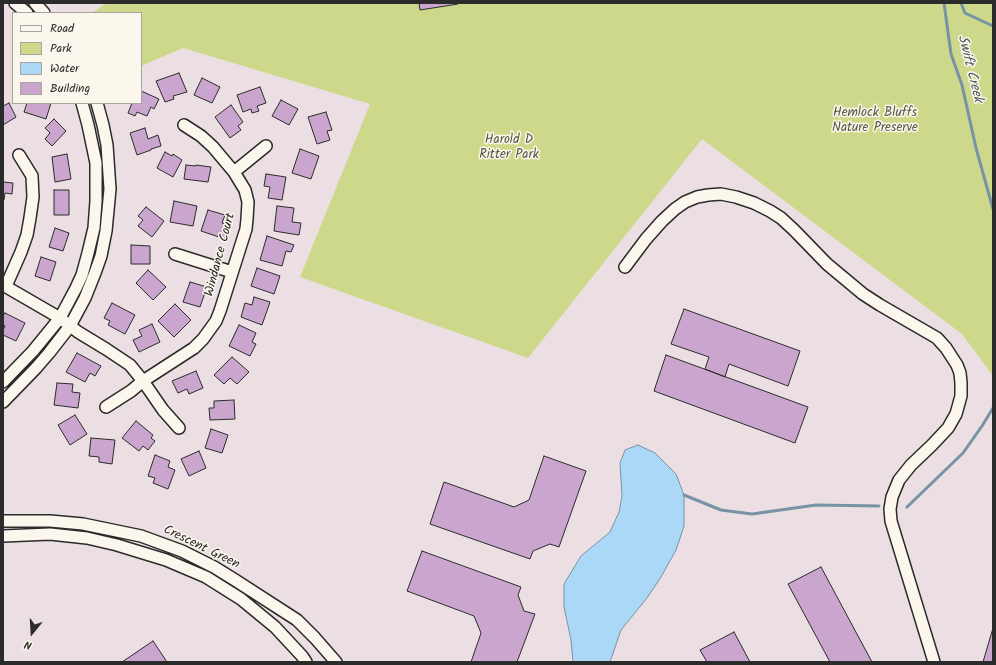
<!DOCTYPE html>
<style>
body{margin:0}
#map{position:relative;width:996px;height:665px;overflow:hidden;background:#ecdfe3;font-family:Kalam,sans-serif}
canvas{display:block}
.frame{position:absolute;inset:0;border:4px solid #2b2b2b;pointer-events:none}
.legend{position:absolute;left:12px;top:12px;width:130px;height:92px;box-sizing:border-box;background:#fbf7ec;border:1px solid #a8a59f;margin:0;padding:5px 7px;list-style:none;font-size:12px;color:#2b2b2b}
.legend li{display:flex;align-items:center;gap:8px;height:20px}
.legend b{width:20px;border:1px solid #a8a59f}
.north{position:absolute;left:12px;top:613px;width:40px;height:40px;-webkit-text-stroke:3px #fbf7ec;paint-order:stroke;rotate:198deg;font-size:11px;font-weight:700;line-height:16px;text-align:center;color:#2b2b2b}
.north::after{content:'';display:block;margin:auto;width:14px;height:18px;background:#2b2b2b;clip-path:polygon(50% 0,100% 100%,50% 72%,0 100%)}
</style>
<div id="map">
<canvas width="996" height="665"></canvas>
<div class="frame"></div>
<ul class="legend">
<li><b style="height:5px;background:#fbf7ec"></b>Road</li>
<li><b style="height:11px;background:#ced88b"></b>Park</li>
<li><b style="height:11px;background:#aad8f6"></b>Water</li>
<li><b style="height:11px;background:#caa6cf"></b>Building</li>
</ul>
<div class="north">N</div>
</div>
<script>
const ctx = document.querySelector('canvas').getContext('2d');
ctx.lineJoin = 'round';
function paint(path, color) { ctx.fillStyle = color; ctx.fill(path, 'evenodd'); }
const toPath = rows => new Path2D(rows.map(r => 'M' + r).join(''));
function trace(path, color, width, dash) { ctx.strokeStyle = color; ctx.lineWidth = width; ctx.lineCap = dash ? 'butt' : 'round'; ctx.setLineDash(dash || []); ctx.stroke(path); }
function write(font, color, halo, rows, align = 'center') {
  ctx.font = font + ' Kalam,sans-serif'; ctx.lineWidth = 3; ctx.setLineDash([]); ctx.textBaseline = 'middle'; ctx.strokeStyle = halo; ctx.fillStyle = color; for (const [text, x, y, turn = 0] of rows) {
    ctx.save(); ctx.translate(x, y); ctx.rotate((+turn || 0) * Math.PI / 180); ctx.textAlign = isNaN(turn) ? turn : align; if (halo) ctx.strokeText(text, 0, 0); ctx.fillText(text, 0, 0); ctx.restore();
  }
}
paint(toPath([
 [106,3,993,3,993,376,962,334,702,139,528,358,300,277,370,104,183,48,141,66,141,13,92,13]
]), '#ced88b');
const water = toPath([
 [638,445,655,453,676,474,684,495,684,526,676,550,661,577,647,598,621,630,610,662,573,662,571,640,564,607,564,584,581,556,610,532,619,512,622,496,620,463,625,450,638,445]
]);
paint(water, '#aad8f6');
trace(water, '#7793a5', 1);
trace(toPath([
 [944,3,951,54,962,85,976,148,993,209],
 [961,3,965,13,993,26],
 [684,495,721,510,752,514,816,505,879,506],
 [907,507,963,453,982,426,993,408]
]), '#7793a5', 3);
const building = toPath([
 [419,3,458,3,458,4,420,10,419,3],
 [179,73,187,92,173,96,174,99,165,102,156,81,179,73],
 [202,78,220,87,212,103,194,95,202,78],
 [260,87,266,103,257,106,259,111,252,113,251,109,243,112,237,95,260,87],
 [141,91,159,99,154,109,151,107,147,116,137,112,135,116,128,113,132,103,141,103,141,91],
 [281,100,298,109,289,125,272,116,281,100],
 [9,103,16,117,3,125,3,106,9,103],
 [27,103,51,103,46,119,24,112,27,103],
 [231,105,243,122,238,126,241,130,230,138,215,117,231,105],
 [326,112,332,130,327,131,330,140,317,144,308,117,326,112],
 [54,119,66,131,52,146,45,139,50,133,45,128,54,119],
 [145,128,148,139,158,135,161,146,151,149,151,150,137,155,130,133,145,128],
 [300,149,319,156,311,179,292,173,300,149],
 [165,152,172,156,173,154,182,160,173,177,157,168,165,152],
 [67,154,71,179,55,182,52,157,67,154],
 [186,165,196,166,196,165,211,167,208,182,184,179,186,165],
 [266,174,286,177,282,200,268,198,270,187,264,186,266,174],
 [3,182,13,183,12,194,5,193,4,200,3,200,3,182],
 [54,190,69,190,69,215,54,215,54,190],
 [174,201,197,206,193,226,170,222,174,201],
 [277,206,294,208,292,222,301,223,299,235,274,231,277,206],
 [146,207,164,221,152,237,138,226,143,220,138,216,146,207],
 [208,210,225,215,222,223,230,225,225,239,201,231,208,210],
 [55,228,69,233,63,251,49,247,55,228],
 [267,236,294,245,291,252,286,251,282,266,260,260,267,236],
 [131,245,150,246,150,264,131,264,131,245],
 [41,257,56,262,50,281,35,276,41,257],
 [257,268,280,276,274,294,251,286,257,268],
 [148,270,166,287,153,300,136,283,148,270],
 [190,282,207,287,200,307,183,302,190,282],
 [254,297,270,302,262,325,241,317,245,303,252,305,254,297],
 [112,303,135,315,125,334,108,325,110,321,104,318,112,303],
 [175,304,191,320,174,337,158,321,175,304],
 [684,309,800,351,788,386,729,364,725,377,705,369,709,357,671,344,684,309],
 [5,313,25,323,16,341,3,335,3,330,5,326,3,325,3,316,5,313],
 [152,324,160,342,139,352,133,340,142,336,139,330,152,324],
 [239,325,256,333,252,342,256,344,250,356,229,346,239,325],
 [77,353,101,366,95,376,90,373,85,382,66,372,77,353],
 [666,355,808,407,795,443,654,391,666,355],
 [232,357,249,372,237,384,230,378,224,384,214,375,232,357],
 [196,371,203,388,189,394,187,389,178,393,172,381,196,371],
 [57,383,73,384,72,392,80,393,78,408,54,405,57,383],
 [234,400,235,419,210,420,209,408,214,408,214,401,234,400],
 [75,415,87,434,70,445,58,425,75,415],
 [136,421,153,435,151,438,155,441,148,450,143,446,139,451,122,438,136,421],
 [211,429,228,435,222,453,205,448,211,429],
 [91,438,115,440,112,464,99,462,99,457,89,456,91,438],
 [199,451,206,468,189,476,181,459,199,451],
 [155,455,170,461,168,467,175,470,168,489,153,483,155,478,148,476,155,455],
 [544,456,586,471,559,547,550,544,533,551,530,559,430,524,444,482,514,507,529,500,544,456],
 [422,551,521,587,518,595,524,611,535,614,517,662,471,662,481,633,474,616,407,591,422,551],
 [821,567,872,662,830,662,788,584,821,567],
 [993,628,993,662,983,662,993,628],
 [734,632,750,662,707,662,700,650,734,632],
 [153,641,167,662,122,662,153,641]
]);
paint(building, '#caa6cf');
trace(building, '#2b2b2b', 1);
const minor = toPath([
 [15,3,27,13],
 [35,3,44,13],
 [234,172,266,146],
 [175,254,232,272],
 [625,267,646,239,662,221,675,209,685,202,697,197,708,195,721,194,736,197,754,203,770,211,781,218,794,230,827,264,863,294,880,305,937,338,946,348,957,365,960,373,961,383,961,396,956,414,948,428,932,445,911,465,899,480,892,497,890,509,891,521,934,662],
 [3,285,60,318,78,332,106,349,130,365,143,381,163,410,179,428],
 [6,286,21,252,27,235,30,218,33,197,32,176,19,155],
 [3,382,33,351,60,318,76,288,82,275,88,253,94,228,96,201,96,163,88,125,82,103],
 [3,402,36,368,49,353,70,326,85,298,95,273,101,256,106,231,110,189,107,145,103,125,97,103],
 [106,407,131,391,143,381,194,348,203,339,216,321,220,311,246,229,247,219,248,202,245,190,234,172,213,147,201,136,184,125],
 [3,521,50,521,83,524,141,536,182,551,214,567,235,580,297,620,315,638,336,662],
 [3,536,50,534,87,538,117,545,166,560,206,577,241,599,275,627,302,656,306,662]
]);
trace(minor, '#2b2b2b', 14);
trace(minor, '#fbf7ec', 11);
write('13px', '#545643', '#fbf7ec', [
 ["Hemlock Bluffs",875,114],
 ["Nature Preserve",875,129],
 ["Harold D",509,141],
 ["Ritter Park",509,156]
]);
write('13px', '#2b2b2b', '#fbf7ec', [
 ["Windance Court",221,255,-75],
 ["Crescent Green",201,548,26]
]);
write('italic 14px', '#4b565e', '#fbf7ec', [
 ["Swift Creek",969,69,76]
]);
</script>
